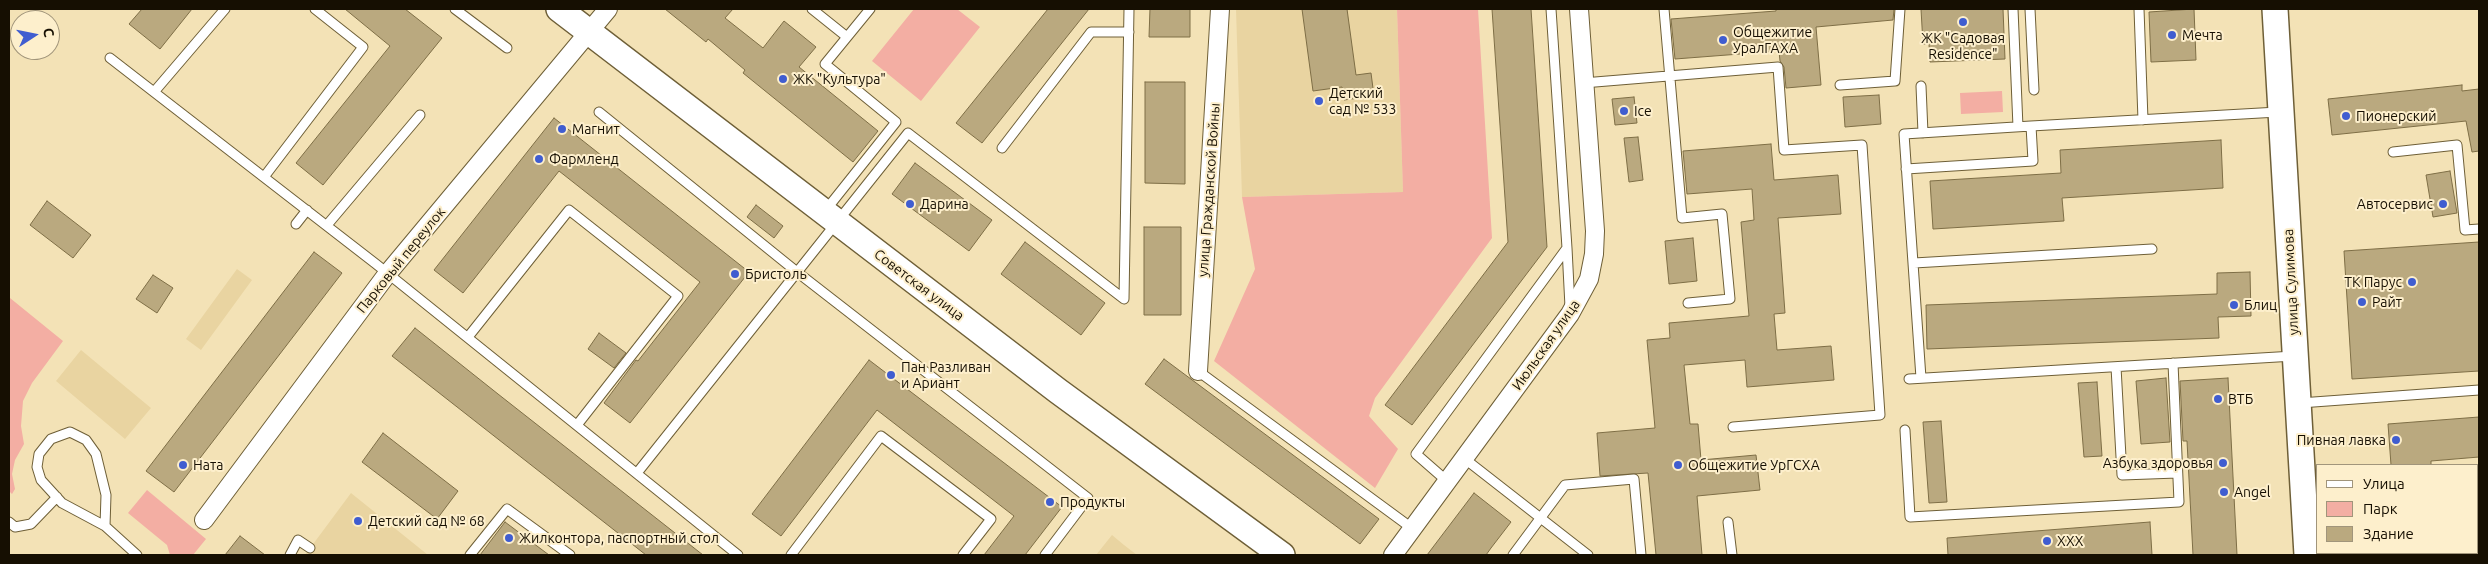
<!DOCTYPE html>
<meta charset="utf-8">
<style>
body{margin:0}
#map{position:relative;width:2488px;height:564px;overflow:hidden;background:#f3e2b6;font-family:Ubuntu,sans-serif}
canvas{display:block}
.frame{position:absolute;inset:0;border:10px solid #160f02;pointer-events:none}
.legend{position:absolute;left:2316px;top:464px;width:162px;height:90px;box-sizing:border-box;background:#fdefcc;border:1px solid #a1957b;margin:0;padding:6px 9px;list-style:none;font-size:15px;color:#160f02}
.legend li{display:flex;align-items:center;gap:10px;height:25px}
.legend b{width:25px;border:1px solid #a1957b}
.north{position:absolute;left:10px;top:10px;width:50px;height:50px;box-sizing:border-box;background:#fdefcc;border:1px solid #a1957b;border-radius:50%;rotate:79deg;font-size:14px;font-weight:700;line-height:20px;text-align:center;color:#160f02}
.north::after{content:'';display:block;margin:auto;width:18px;height:22px;background:#405dd0;clip-path:polygon(50% 0,100% 100%,50% 72%,0 100%)}
</style>
<div id="map">
<canvas width="2488" height="564"></canvas>
<div class="frame"></div>
<ul class="legend">
<li><b style="height:6px;background:#fff"></b>Улица</li>
<li><b style="height:14px;background:#f3aea3"></b>Парк</li>
<li><b style="height:14px;background:#baa97f"></b>Здание</li>
</ul>
<div class="north">С</div>
</div>
<script>
const ctx = document.querySelector('canvas').getContext('2d');
ctx.lineJoin = 'round';
function paint(path, color) { ctx.fillStyle = color; ctx.fill(path, 'evenodd'); }
const toPath = rows => new Path2D(rows.map(r => 'M' + r).join(''));
function trace(path, color, width, dash) { ctx.strokeStyle = color; ctx.lineWidth = width; ctx.lineCap = dash ? 'butt' : 'round'; ctx.setLineDash(dash || []); ctx.stroke(path); }
function write(font, color, halo, rows, align = 'center') {
  ctx.font = font + ' Ubuntu,sans-serif'; ctx.lineWidth = 4; ctx.setLineDash([]); ctx.textBaseline = 'middle'; ctx.strokeStyle = halo; ctx.fillStyle = color; for (const [text, x, y, turn = 0] of rows) {
    ctx.save(); ctx.translate(x, y); ctx.rotate((+turn || 0) * Math.PI / 180); ctx.textAlign = isNaN(turn) ? turn : align; if (halo) ctx.strokeText(text, 0, 0); ctx.fillText(text, 0, 0); ctx.restore();
  }
}
paint(toPath([
 [1236,9,1397,9,1403,192,1242,197],
 [237,269,252,280,201,350,186,339],
 [81,350,151,408,125,439,56,381],
 [351,493,428,555,305,555],
 [1112,535,1124,545,1137,555,1096,555]
]), '#e9d4a1');
paint(toPath([
 [914,9,957,9,980,27,921,101,872,61],
 [1397,9,1478,9,1492,238,1375,398,1369,416,1398,449,1375,488,1214,361,1255,269,1242,197,1403,192],
 [2002,91,2003,112,1961,114,1960,93],
 [10,298,63,341,32,383,23,401,21,426,24,444,15,460,12,474,15,489,12,494,9,491],
 [147,490,206,539,193,555,170,555,167,545,128,513]
]), '#f3aea3');
const building = toPath([
 [142,9,192,9,160,49,129,24,142,9],
 [345,9,405,9,442,38,323,185,296,163,390,46,345,9],
 [665,9,733,9,725,18,763,48,784,21,816,47,799,67,878,131,853,162,743,73,745,70,708,39,706,42,665,9],
 [1048,9,1089,9,982,143,956,123,1048,9],
 [1150,9,1190,9,1190,37,1149,37,1150,9],
 [1302,9,1347,9,1356,75,1371,73,1374,96,1344,100,1342,87,1313,91,1302,9],
 [1492,9,1531,9,1547,247,1412,425,1385,405,1508,242,1492,9],
 [1776,9,1894,9,1893,20,1816,27,1821,85,1786,88,1784,67,1780,61,1779,51,1675,59,1671,19,1776,11,1776,9],
 [1921,9,2003,9,2005,59,1930,62,1929,44,1923,44,1921,9],
 [2194,9,2196,60,2151,62,2149,12,2194,9],
 [1145,82,1185,82,1185,184,1145,183,1145,82],
 [2462,85,2462,91,2479,89,2479,151,2472,152,2466,121,2332,135,2328,99,2462,85],
 [1879,95,1881,124,1845,127,1843,97,1879,95],
 [1634,97,1637,123,1615,125,1612,99,1634,97],
 [554,118,749,272,630,423,604,403,636,360,638,361,700,282,559,171,463,293,434,270,554,118],
 [1638,137,1643,180,1629,182,1624,138,1638,137],
 [2221,140,2223,188,2062,198,2064,221,1933,229,1930,181,2061,173,2060,150,2221,140],
 [1771,144,1774,180,1838,175,1841,214,1778,218,1785,313,1774,314,1777,350,1831,346,1834,380,1747,387,1745,360,1684,365,1690,424,1698,424,1701,460,1756,455,1760,490,1697,496,1702,555,1656,555,1648,473,1600,476,1597,433,1655,428,1647,340,1670,338,1669,323,1749,316,1741,222,1754,220,1752,189,1687,194,1683,151,1771,144],
 [915,163,992,220,969,251,892,194,915,163],
 [2450,171,2457,213,2433,217,2426,175,2450,171],
 [47,201,91,235,73,258,30,225,47,201],
 [756,205,783,226,774,238,747,217,756,205],
 [1144,227,1181,227,1181,315,1144,315,1144,227],
 [1693,238,1697,281,1669,284,1665,241,1693,238],
 [1025,242,1105,303,1081,335,1001,274,1025,242],
 [2479,242,2479,371,2352,379,2344,251,2479,242],
 [314,252,342,273,174,492,146,471,314,252],
 [2250,272,2251,316,2218,317,2219,338,1927,349,1926,305,2217,294,2217,273,2250,272],
 [153,275,173,288,157,313,136,299,153,275],
 [415,328,498,394,703,555,646,555,392,356,415,328],
 [599,333,626,353,614,368,588,349,599,333],
 [1164,359,1379,519,1360,544,1145,384,1164,359],
 [869,360,1062,507,1025,555,984,555,1014,516,877,410,781,536,752,514,869,360],
 [2166,378,2170,442,2141,444,2136,381,2166,378],
 [2228,378,2237,555,2193,555,2187,441,2183,441,2180,381,2228,378],
 [2097,382,2102,456,2084,457,2078,383,2097,382],
 [2479,417,2479,457,2431,461,2431,465,2391,465,2388,424,2479,417],
 [1941,421,1947,502,1929,503,1923,422,1941,421],
 [383,433,458,491,437,519,362,462,383,433],
 [1474,493,1511,522,1491,548,1486,555,1427,555,1474,493],
 [505,522,549,555,480,555,505,522],
 [2150,522,2152,555,1948,555,1947,538,2150,522],
 [240,536,265,555,225,555,240,536]
]);
paint(building, '#baa97f');
trace(building, '#7e6e46', 1);
const lane = toPath([
 [455,9,507,48],
 [812,9,847,37],
 [1664,9,1682,218,1722,214,1730,299,1688,303],
 [2013,9,2018,127],
 [2030,9,2034,90],
 [2139,9,2143,120],
 [110,58,376,264,738,555],
 [1583,83,1778,67,1784,150,1862,145,1880,415,1733,427],
 [1840,85,1895,81,1900,9],
 [1921,86,1923,133],
 [154,92,225,9],
 [599,112,797,272,1088,498,1045,555],
 [1002,148,1091,32,1129,32],
 [2393,152,2457,145,2465,230,2479,229],
 [1906,169,2033,161,2031,126,2278,112],
 [264,177,363,47,315,9],
 [825,211,896,122,825,64,870,9],
 [296,224,307,210],
 [327,225,420,115],
 [1567,248,1570,307],
 [1914,263,2152,249],
 [468,337,569,210,678,296,577,425],
 [2116,367,2122,475,2177,473],
 [1198,371,1413,529],
 [1921,378,1904,134,2031,126],
 [1909,379,2294,356],
 [2300,403,2479,390],
 [1905,430,1910,517,2179,502,2173,363],
 [1465,459,1588,555],
 [637,473,908,133,1124,299,1129,9],
 [1448,482,1416,454,1567,248,1551,9],
 [2477,483,2479,483],
 [9,522,15,527,31,524,57,497],
 [1728,522,1732,555],
 [105,526,106,495,96,454,86,440,70,432,51,439,39,454,37,467,41,480,62,503,105,526,137,555],
 [2461,553,2461,555],
 [290,555,298,540,310,548],
 [470,555,507,509,570,555],
 [791,555,881,436,991,519,963,555],
 [1513,555,1565,485,1634,479,1641,555]
]);
const street = toPath([
 [1198,371,1220,9],
 [204,520,388,273,608,9],
 [1393,555,1570,314,1589,279,1594,254,1595,231,1579,9]
]);
const secondary = toPath([
 [559,9,1058,391,1282,555],
 [2275,9,2307,555]
]);
trace(lane, '#6e5f37', 11);
trace(street, '#6e5f37', 20);
trace(secondary, '#6e5f37', 28);
trace(lane, '#fff', 9);
trace(street, '#fff', 18);
trace(secondary, '#fff', 25);
for (const [x, y, r, color] of [
 [1963,22,5,"#405dd0"],
 [2172,35,5,"#405dd0"],
 [1723,40,5,"#405dd0"],
 [783,79,5,"#405dd0"],
 [1319,101,5,"#405dd0"],
 [1624,111,5,"#405dd0"],
 [2346,116,5,"#405dd0"],
 [562,129,5,"#405dd0"],
 [539,159,5,"#405dd0"],
 [910,204,5,"#405dd0"],
 [2443,204,5,"#405dd0"],
 [735,274,5,"#405dd0"],
 [2412,282,5,"#405dd0"],
 [2362,302,5,"#405dd0"],
 [2234,305,5,"#405dd0"],
 [891,375,5,"#405dd0"],
 [2218,399,5,"#405dd0"],
 [2396,440,5,"#405dd0"],
 [2223,463,5,"#405dd0"],
 [183,465,5,"#405dd0"],
 [1678,465,5,"#405dd0"],
 [2224,492,5,"#405dd0"],
 [1050,502,5,"#405dd0"],
 [358,521,5,"#405dd0"],
 [509,538,5,"#405dd0"],
 [2047,541,5,"#405dd0"]
]) { const dot = new Path2D(); dot.arc(x, y, r, 0, 2 * Math.PI); ctx.fillStyle = color; ctx.fill(dot); trace(dot, '#fdefcc', 2); }
write('14px', '#160f02', '#fdefcc', [
 ["Общежитие",1733,32],
 ["УралГАХА",1733,48],
 ["Мечта",2182,35],
 ["ЖК \"Садовая",1963,38,"center"],
 ["Residence\"",1963,54,"center"],
 ["ЖК \"Культура\"",793,79],
 ["Детский",1329,93],
 ["сад № 533",1329,109],
 ["Ice",1634,111],
 ["Пионерский",2356,116],
 ["Магнит",572,129],
 ["Фармленд",549,159],
 ["Дарина",920,204],
 ["Автосервис",2433,204,"right"],
 ["Бристоль",745,274],
 ["ТК Парус",2402,282,"right"],
 ["Райт",2372,302],
 ["Блиц",2244,305],
 ["Пан Разливан",901,367],
 ["и Ариант",901,383],
 ["ВТБ",2228,399],
 ["Пивная лавка",2386,440,"right"],
 ["Азбука здоровья",2213,463,"right"],
 ["Ната",193,465],
 ["Общежитие УрГСХА",1688,465],
 ["Angel",2234,492],
 ["Продукты",1060,502],
 ["Детский сад № 68",368,521],
 ["Жилконтора, паспортный стол",519,538],
 ["XXX",2057,541]
], 'left');
write('14px', '#160f02', '#fdefcc', [
 ["улица Гражданской Войны",1209,190,-86],
 ["Парковый переулок",401,260,-51],
 ["улица Сулимова",2291,282,-93],
 ["Советская улица",919,285,37],
 ["Июльская улица",1546,345,-55]
]);
</script>
